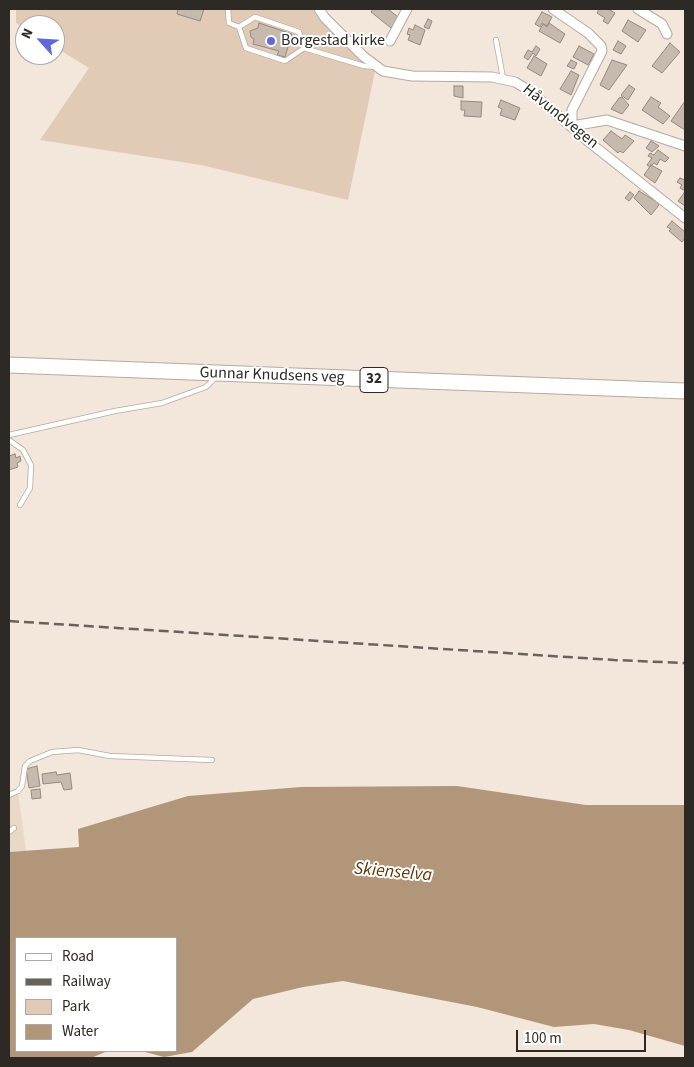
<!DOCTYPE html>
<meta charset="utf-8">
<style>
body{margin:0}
#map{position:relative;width:694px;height:1067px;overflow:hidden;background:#f3e6db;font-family:"Source Sans 3",sans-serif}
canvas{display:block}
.frame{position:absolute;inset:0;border:10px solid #2d2924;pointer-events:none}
.legend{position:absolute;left:15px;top:937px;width:162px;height:115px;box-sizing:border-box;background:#fff;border:1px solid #aba9a7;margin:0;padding:6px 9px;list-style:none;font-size:15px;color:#2d2924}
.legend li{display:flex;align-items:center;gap:10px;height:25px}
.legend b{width:25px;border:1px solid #aba9a7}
.north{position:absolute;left:15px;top:15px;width:50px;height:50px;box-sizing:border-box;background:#fff;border:1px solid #aba9a7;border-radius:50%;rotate:296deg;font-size:14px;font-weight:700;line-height:20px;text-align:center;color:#2d2924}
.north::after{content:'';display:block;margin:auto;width:18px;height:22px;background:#5e68e0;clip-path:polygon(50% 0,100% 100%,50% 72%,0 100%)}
.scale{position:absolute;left:516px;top:1030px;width:130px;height:22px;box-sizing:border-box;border:2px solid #2d2924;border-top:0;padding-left:6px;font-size:15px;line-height:18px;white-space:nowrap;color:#2d2924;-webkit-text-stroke:4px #fff;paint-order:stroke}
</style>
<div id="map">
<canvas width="694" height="1067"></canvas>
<div class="frame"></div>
<ul class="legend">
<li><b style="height:6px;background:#fff"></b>Road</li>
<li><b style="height:6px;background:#69625b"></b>Railway</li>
<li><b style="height:14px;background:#e1cbb6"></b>Park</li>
<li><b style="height:14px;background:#b2967a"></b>Water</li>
</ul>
<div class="north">N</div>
<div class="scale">100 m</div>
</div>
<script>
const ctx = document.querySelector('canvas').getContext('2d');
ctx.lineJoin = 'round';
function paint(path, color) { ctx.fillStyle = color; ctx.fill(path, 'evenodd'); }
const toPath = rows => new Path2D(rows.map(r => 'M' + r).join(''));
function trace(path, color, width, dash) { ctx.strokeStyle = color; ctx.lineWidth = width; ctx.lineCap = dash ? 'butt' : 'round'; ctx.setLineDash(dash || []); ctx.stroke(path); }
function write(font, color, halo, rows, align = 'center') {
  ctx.font = font + ' "Source Sans 3",sans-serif'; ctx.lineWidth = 4; ctx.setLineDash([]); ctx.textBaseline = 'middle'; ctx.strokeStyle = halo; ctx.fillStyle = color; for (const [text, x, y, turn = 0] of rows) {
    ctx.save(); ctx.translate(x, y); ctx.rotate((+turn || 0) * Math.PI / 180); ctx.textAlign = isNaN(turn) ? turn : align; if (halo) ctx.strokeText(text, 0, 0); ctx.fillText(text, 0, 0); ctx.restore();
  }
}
paint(toPath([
 [9,791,18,792,26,851,9,852]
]), '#ead8c7');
paint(toPath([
 [16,9,319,9,376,67,348,200,201,165,40,140,89,68,55,47,55,25,25,25,25,28,16,23]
]), '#e1cbb6');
paint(toPath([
 [457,786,586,805,685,805,685,1046,629,1030,594,1024,554,1027,477,1007,343,981,303,987,253,999,192,1052,164,1057,141,1051,176,1051,176,938,16,938,16,1051,108,1051,91,1058,9,1058,9,852,79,847,78,829,188,796,301,787]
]), '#b2967a');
const building = toPath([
 [178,9,204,9,200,21,177,14,178,9],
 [373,9,388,9,398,17,391,28,371,12,373,9],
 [599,9,608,9,615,13,608,24,603,21,605,18,597,13,599,9],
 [542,12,552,17,547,26,542,23,540,27,535,24,542,12],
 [428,19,432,21,429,29,424,27,428,19],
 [628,20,646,30,638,42,622,31,628,20],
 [259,23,292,34,285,57,277,55,279,51,253,44,254,39,251,37,250,31,258,28,259,23],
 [549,23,565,34,560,43,539,31,543,24,547,27,549,23],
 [415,25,425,30,420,45,408,40,410,35,407,34,409,28,413,30,415,25],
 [618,41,626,46,621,54,613,50,618,41],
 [670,43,680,52,662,73,652,66,670,43],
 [536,46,540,49,536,56,533,53,528,60,524,57,528,50,532,52,536,46],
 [579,46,594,54,588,65,573,57,579,46],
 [534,56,547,64,541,76,527,68,534,56],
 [571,60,577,63,574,69,567,66,571,60],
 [612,60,627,65,609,90,600,85,612,60],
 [571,71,579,75,571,95,560,89,571,71],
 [629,85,635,89,628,100,621,95,629,85],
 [454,86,463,86,463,98,454,96,454,86],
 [622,97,629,105,622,114,611,109,619,98,622,97],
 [651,97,661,103,658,107,670,116,663,124,642,110,651,97],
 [501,100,520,108,515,120,500,115,502,109,498,107,501,100],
 [461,101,482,102,481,117,464,116,465,110,461,110,461,101],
 [685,101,685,130,671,121,685,101],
 [611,131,622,139,625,135,634,141,623,153,620,151,618,153,603,140,611,131],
 [651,141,659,146,652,152,646,148,651,141],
 [658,150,669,158,665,162,660,159,657,165,654,163,650,167,647,165,652,158,648,156,650,153,654,155,658,150],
 [651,165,662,171,655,183,644,175,651,165],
 [680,178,685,180,685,191,680,188,682,185,677,182,680,178],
 [639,191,657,202,659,205,651,215,634,198,639,191],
 [630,192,634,195,629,201,625,198,630,192],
 [684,193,685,194,685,206,678,201,684,193],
 [672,221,685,232,685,238,682,242,669,231,671,229,667,227,672,221],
 [15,454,16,458,20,456,21,461,17,463,18,467,9,470,9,456,15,454],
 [37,766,40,786,29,788,26,769,37,766],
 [56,772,57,775,70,773,72,789,64,790,61,782,43,784,42,774,56,772],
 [40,789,41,798,32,799,31,790,40,789]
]);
paint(building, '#c6baaf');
trace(building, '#95897f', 1);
const lane = toPath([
 [228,9,229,23,239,27,246,48,285,61,304,48,299,32,255,17,239,27],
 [496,40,503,78],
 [304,48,364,66,375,67],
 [9,435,115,411,162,403,206,387,216,377],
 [9,440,23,450,31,465,30,488,20,505],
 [9,795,18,791,22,786,25,766,30,761,52,752,78,750,110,756,212,760],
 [9,832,14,828]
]);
const street = toPath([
 [319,9,325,18,363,56,383,71,412,76,492,77,515,82,530,91,589,142,685,218],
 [553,9,588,33,601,46,602,51,572,110,572,126,607,120,685,146],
 [638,9,662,24,667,34],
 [390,41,407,9]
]);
const primary = toPath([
 [9,365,685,391]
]);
trace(lane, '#b6aa9f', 6);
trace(street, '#b6aa9f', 11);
trace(primary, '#b6aa9f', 17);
trace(lane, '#fff', 4.5);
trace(street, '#fff', 9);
trace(primary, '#fff', 15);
trace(toPath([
 [9,621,614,660,685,663]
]), '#69625b', 2.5, [10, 5]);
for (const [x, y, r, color] of [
 [271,41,5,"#5e68e0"]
]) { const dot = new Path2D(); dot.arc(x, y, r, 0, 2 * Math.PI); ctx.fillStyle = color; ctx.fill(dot); trace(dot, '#fff', 2); }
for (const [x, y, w] of [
 [374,380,28]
]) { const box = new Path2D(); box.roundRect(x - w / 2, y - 12.5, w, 25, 4); ctx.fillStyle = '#fff'; ctx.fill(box); trace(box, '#2d2924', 1); }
write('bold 15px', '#2d2924', null, [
 ["32",374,380]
]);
write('16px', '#2d2924', '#fff', [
 ["Borgestad kirke",281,41]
], 'left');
write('16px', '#2d2924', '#fff', [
 ["Håvundvegen",560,117,39],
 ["Gunnar Knudsens veg",272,376,2]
]);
write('italic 18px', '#5f3804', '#fff', [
 ["Skienselva",393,873,5]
]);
</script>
